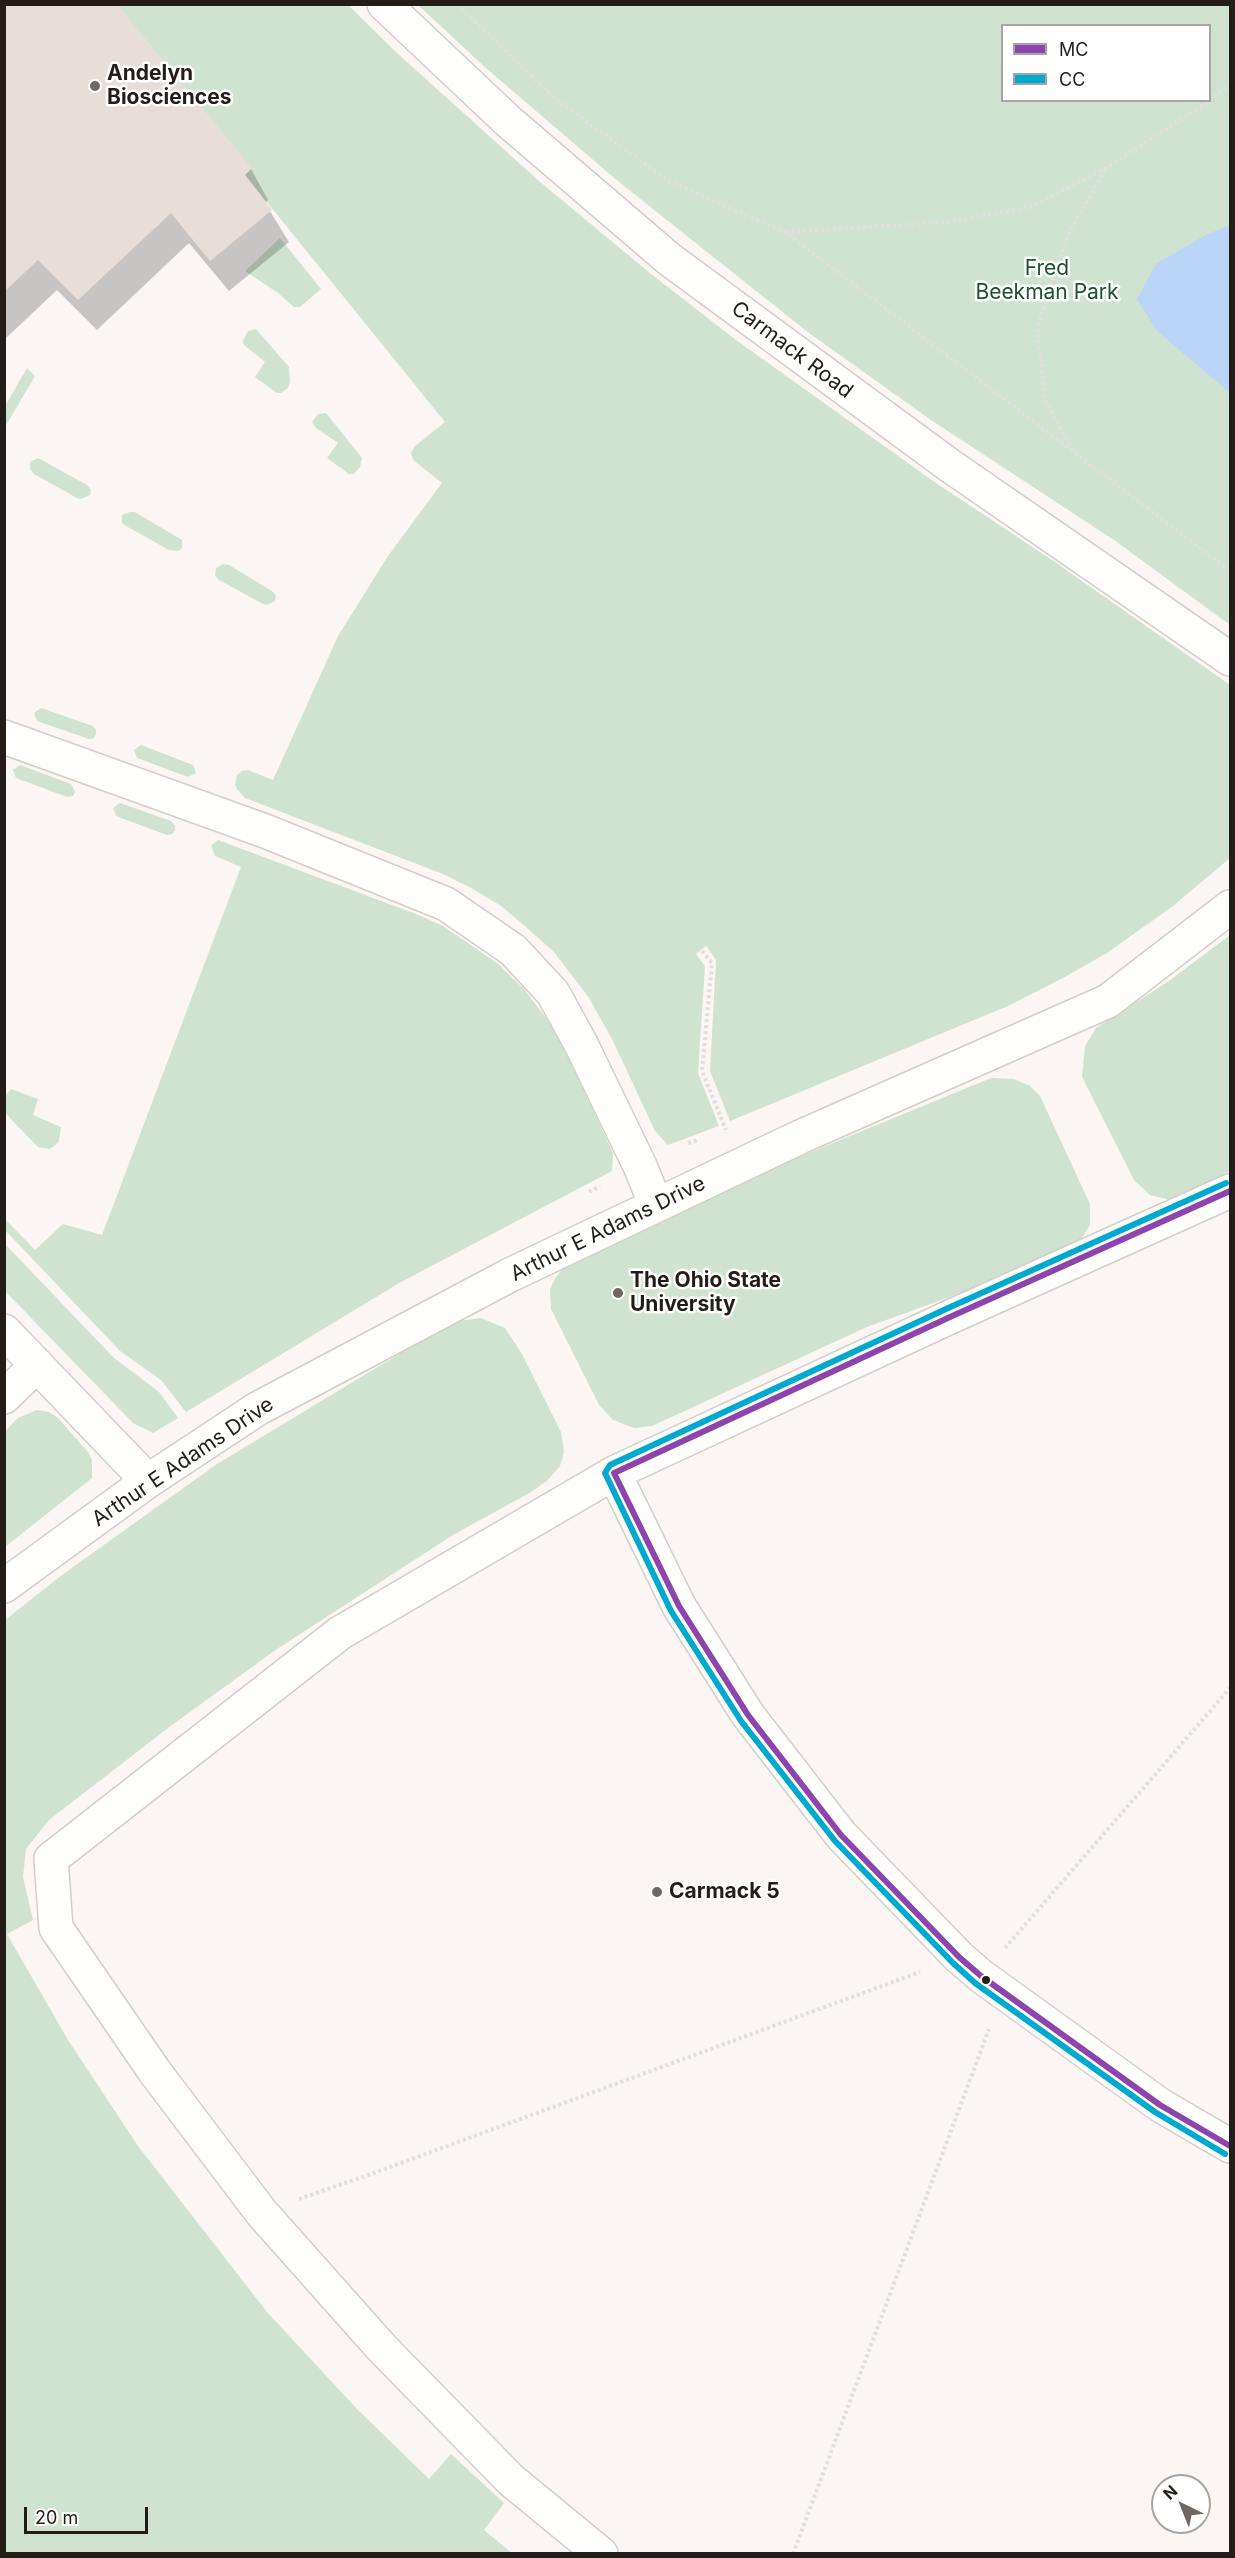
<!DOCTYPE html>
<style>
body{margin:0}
#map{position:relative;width:1235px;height:2558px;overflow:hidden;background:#fbf6f4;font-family:Inter,sans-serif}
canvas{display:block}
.frame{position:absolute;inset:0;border:6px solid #231c18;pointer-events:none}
.legend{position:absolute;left:1001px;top:24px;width:210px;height:78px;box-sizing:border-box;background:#fff;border:2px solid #a7a4a3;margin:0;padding:8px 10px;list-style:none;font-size:18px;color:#231c18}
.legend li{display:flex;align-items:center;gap:12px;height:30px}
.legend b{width:30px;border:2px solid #a7a4a3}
.north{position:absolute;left:1151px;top:2474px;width:60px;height:60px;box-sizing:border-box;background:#fff;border:2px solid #a7a4a3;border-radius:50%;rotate:317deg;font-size:16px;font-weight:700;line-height:24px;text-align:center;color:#231c18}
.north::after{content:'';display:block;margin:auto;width:21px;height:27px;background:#6f6865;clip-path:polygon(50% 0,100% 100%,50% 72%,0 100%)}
.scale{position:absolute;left:24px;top:2507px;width:124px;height:27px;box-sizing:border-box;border:3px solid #231c18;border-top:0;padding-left:8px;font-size:18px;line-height:21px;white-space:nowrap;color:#231c18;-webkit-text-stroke:4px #fff;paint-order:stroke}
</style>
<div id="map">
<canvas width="1235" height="2558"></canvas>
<div class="frame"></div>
<ul class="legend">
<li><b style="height:8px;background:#8e44ad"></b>MC</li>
<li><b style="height:8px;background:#00a9ce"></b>CC</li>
</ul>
<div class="north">N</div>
<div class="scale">20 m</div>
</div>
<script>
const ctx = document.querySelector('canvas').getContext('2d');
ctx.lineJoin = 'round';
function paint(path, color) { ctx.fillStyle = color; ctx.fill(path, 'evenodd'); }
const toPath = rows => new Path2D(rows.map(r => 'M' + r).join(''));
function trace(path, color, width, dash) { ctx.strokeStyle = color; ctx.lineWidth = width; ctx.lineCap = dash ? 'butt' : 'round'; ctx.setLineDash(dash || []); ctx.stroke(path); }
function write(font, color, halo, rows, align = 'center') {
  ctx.font = font + ' Inter,sans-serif'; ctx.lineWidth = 5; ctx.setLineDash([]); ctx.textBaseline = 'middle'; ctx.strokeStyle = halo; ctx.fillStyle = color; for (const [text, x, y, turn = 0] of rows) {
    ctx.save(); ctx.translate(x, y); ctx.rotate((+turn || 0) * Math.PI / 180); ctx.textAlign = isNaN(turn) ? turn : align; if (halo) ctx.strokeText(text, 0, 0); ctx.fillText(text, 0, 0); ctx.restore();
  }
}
paint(toPath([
 [117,5,348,5,397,53,539,181,651,274,736,340,933,481,1052,560,1230,685,1230,858,1173,906,1107,953,1063,978,1008,1006,730,1121,710,1071,716,960,706,946,696,954,705,966,698,1073,719,1126,668,1145,655,1131,613,1041,589,998,554,952,526,927,501,906,473,889,443,874,245,798,237,789,235,785,237,775,242,771,248,770,273,780,338,636,388,556,442,483,413,460,411,453,415,446,445,422,245,175],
 [418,5,1230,5,1230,625,1114,540,931,420,809,333,619,182,487,69],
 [1002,26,1210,26,1210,100,1002,100],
 [280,238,321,289,300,307,294,307,278,293,245,271],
 [256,329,289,367,290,382,288,388,281,393,277,393,255,377,265,362,244,345,243,341,248,331],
 [27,368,35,376,5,427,5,406],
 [326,413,362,458,360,467,354,474,349,474,327,458,338,443,316,428,312,422,318,414],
 [38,458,87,485,91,490,90,495,81,499,77,498,34,474,30,469,30,462],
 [130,512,135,512,182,540,182,548,179,551,169,550,126,526,122,523,122,515],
 [223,564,229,565,272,591,276,596,275,601,267,605,263,604,219,580,215,575,216,568],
 [41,708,93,726,96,730,96,734,93,739,89,739,37,721,34,713],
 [141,745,193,765,196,773,188,777,137,758,134,750],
 [20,765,71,784,75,792,73,796,67,797,16,778,13,770],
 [120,803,171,821,175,826,175,830,172,834,167,835,116,816,113,808],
 [218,840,416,914,443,926,497,963,524,989,546,1018,566,1052,613,1153,612,1171,401,1282,186,1412,161,1380,120,1351,5,1230,5,1219,35,1250,63,1224,102,1235,241,867,215,856,211,846],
 [1230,935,1230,1171,1190,1194,1170,1200,1150,1195,1134,1180,1082,1077,1085,1046,1096,1028,1169,981],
 [991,1078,1014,1079,1030,1086,1040,1096,1090,1204,1090,1225,1079,1243,1063,1256,867,1327,652,1426,634,1428,613,1420,599,1405,551,1309,550,1289,556,1277,566,1265,760,1173],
 [11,1089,38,1099,33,1115,61,1127,59,1141,54,1146,49,1149,38,1147,5,1113,5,1096],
 [5,1244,114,1358,159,1392,178,1418,153,1433,133,1423,5,1291],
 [481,1318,505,1328,522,1354,561,1432,564,1452,560,1466,547,1481,531,1492,453,1535,277,1649,168,1728,49,1820,26,1849,23,1877,33,1920,7,1934,68,2040,138,2146,267,2312,357,2409,429,2479,451,2454,504,2503,484,2530,512,2553,5,2554,5,1620,62,1575,217,1464,452,1322],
 [37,1410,49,1412,58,1418,88,1452,92,1460,92,1478,5,1547,5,1431,18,1418]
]), '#d0e2d0');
paint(toPath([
 [1230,225,1230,393,1157,331,1137,299,1156,264,1206,235]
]), '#bbd5f8');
paint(toPath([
 [4,4,251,169,268,200,265,203,289,242,229,291,189,243,97,330,57,290,4,340]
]), '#0003');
paint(toPath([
 [4,4,117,4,252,168,245,175,272,210,210,261,171,213,78,300,38,260,4,292]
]), '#e7ded9');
const minor = toPath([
 [384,4,508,121,669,259,949,465,1230,659],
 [4,737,265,831,446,904,513,950,553,993,581,1044,640,1166,656,1205],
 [1230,1191,950,1317,614,1473,679,1606,748,1715,841,1835,959,1957,981,1976,1160,2105,1230,2146],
 [4,1331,148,1481],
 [4,1397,37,1365],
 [4,1586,148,1481,257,1409,510,1275,800,1137,1108,1001,1230,907],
 [601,2554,511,2480,381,2347,261,2212,155,2072,56,1928,51,1859,340,1633,614,1473]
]);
trace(minor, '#d4cecb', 36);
trace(toPath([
 [457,4,554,98,669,181,785,232,1230,571],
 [785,232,949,222,1030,207,1106,168,1205,104,1230,84],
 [1073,450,1046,403,1037,327,1068,235,1106,168],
 [702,951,712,963,702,1071,726,1130],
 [688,1143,699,1140],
 [589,1192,600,1186],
 [1005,1948,1230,1688],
 [299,2199,371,2174,920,1972],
 [793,2554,989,2029]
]), '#e0dede', 4, [3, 3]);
trace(minor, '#fefefd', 33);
trace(toPath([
 [1230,1191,950,1317,614,1473,679,1606,748,1715,841,1835,959,1957,981,1976,1160,2105,1230,2146]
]), '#8e44ad', 6);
trace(toPath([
 [1225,2154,1155,2112,975,1983,953,1963,835,1841,741,1721,671,1611,605,1473,610,1465,946,1309,1226,1183]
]), '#00a9ce', 6);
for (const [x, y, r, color] of [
 [95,86,6,"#6f6865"],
 [618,1293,6,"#6f6865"],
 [657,1892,6,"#6f6865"],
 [986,1980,5,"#231c18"]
]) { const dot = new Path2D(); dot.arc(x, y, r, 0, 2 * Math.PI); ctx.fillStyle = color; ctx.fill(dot); trace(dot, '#fff', 2); }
write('bold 21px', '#231c18', '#fff', [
 ["Andelyn",107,74],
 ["Biosciences",107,98],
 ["The Ohio State",630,1281],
 ["University",630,1305],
 ["Carmack 5",669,1892]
], 'left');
write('21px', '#1a542a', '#fff', [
 ["Fred",1047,269],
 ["Beekman Park",1047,293]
]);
write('21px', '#231c18', '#fff', [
 ["Carmack Road",792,350,37],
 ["Arthur E Adams Drive",608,1229,-26],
 ["Arthur E Adams Drive",183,1462,-34]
]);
</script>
